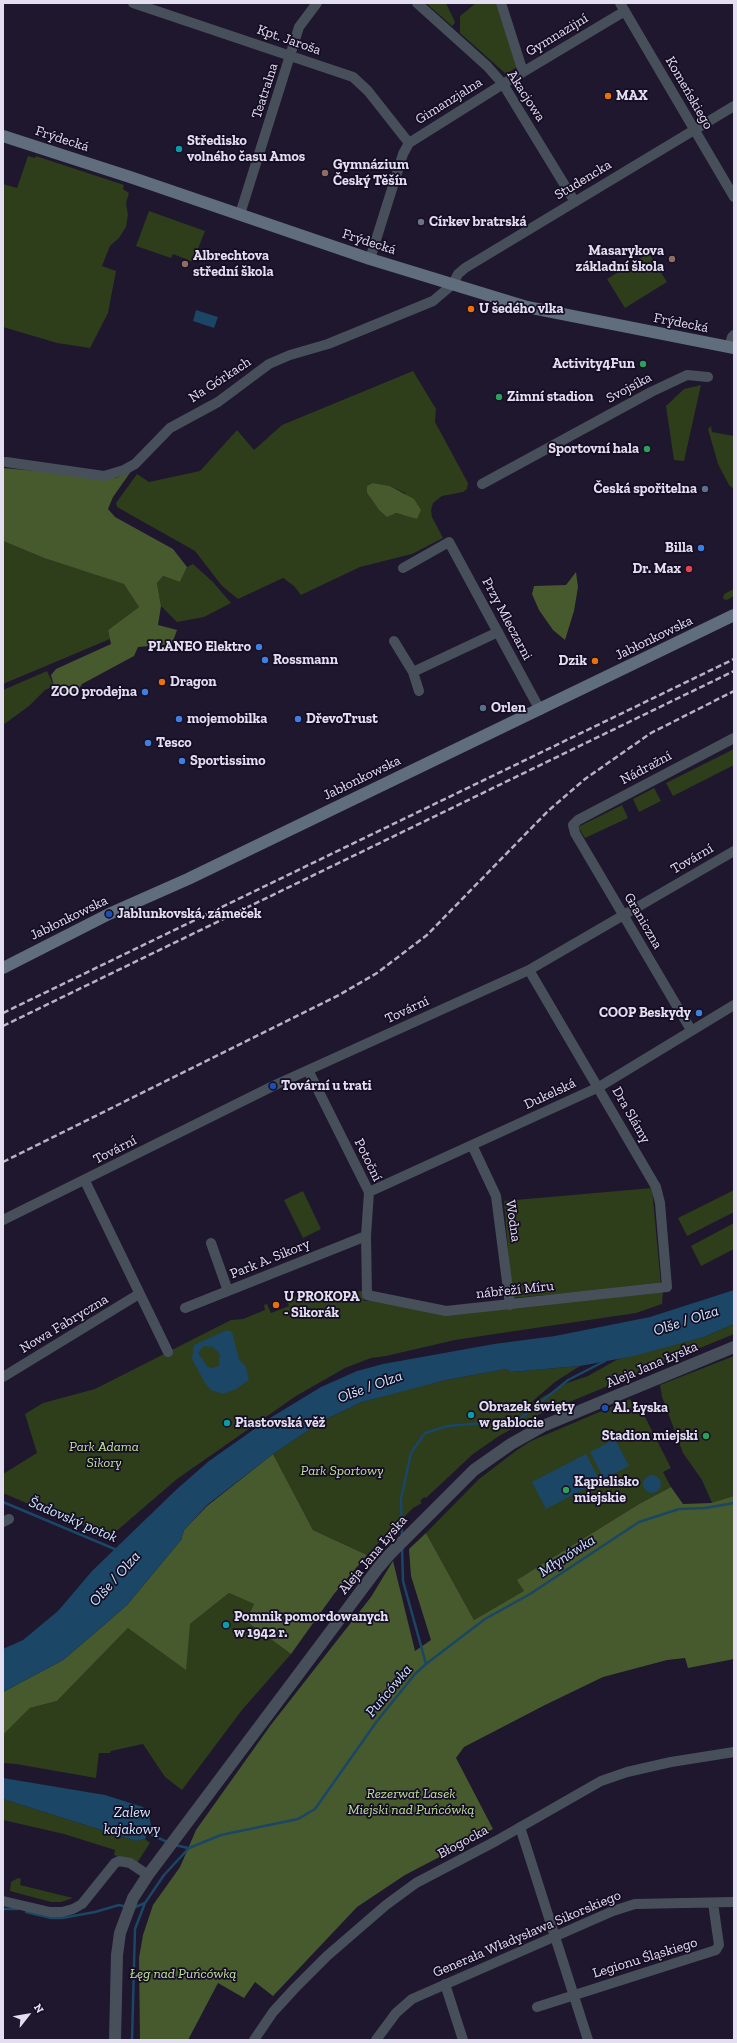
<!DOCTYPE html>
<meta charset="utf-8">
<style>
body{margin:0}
#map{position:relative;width:737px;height:2043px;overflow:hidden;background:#1e172e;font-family:"Zilla Slab",serif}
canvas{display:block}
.frame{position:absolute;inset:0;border:4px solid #e3dff0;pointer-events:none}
.north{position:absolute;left:8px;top:1995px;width:40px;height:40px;-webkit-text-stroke:3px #150d24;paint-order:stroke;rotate:59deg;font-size:11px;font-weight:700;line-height:16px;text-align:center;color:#e3dff0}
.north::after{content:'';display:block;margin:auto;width:14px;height:18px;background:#e3dff0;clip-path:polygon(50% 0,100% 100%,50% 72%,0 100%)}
</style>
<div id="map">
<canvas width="737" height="2043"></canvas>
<div class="frame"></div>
<div class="north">N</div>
</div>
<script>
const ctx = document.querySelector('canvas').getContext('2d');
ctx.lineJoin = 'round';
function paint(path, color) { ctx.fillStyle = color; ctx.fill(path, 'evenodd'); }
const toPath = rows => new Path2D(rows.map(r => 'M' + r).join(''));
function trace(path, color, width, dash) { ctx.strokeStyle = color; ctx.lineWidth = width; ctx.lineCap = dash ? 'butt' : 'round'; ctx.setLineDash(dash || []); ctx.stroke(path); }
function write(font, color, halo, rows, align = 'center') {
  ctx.font = font + ' "Zilla Slab",serif'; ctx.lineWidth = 3.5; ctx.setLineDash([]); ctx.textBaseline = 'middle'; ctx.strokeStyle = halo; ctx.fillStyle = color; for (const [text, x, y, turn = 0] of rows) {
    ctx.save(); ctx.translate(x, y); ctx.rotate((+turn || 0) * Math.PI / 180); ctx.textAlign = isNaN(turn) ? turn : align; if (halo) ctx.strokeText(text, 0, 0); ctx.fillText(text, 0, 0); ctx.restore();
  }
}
paint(toPath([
 [426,3,446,3,455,22,454,24,452,26],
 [476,3,496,3,517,67,506,74,460,33,460,16],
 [28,156,35,158,36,156,124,185,123,189,129,193,126,203,128,215,126,227,119,238,110,246,102,266,116,271,108,313,90,348,57,343,3,327,3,184,17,188],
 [149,211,205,231,193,262,173,254,171,258,136,246],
 [649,253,667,282,625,308,607,279],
 [413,371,436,409,435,422,468,483,467,489,463,492,442,496,433,503,431,510,432,517,443,538,412,554,360,567,301,595,294,586,283,578,238,599,222,586,195,551,117,507,116,503,137,474,149,482,200,471,237,430,254,450,282,425],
 [373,483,390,486,405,493,417,519,409,516,379,510,367,493],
 [701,385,684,461,674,460,666,406,684,389],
 [711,426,712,432,734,436,734,489,729,485,718,464,708,429],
 [3,541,44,558,125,584,139,607,108,630,110,639,3,684],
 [193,564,213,582,231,603,204,617,177,622,161,606,157,583,163,576,180,582,187,567],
 [734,589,734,596,727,600,723,599,724,594],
 [47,671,54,686,45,690,29,706,3,725,3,690],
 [734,749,734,765,673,796,666,783],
 [654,788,661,801,639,812,633,799],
 [622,805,628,818,585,838,578,827],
 [652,1188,661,1285,512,1298,504,1201],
 [734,1190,734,1212,687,1236,678,1218],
 [303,1191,321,1229,303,1238,284,1200],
 [734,1223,734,1249,701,1266,691,1246],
 [362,1291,364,1301,377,1300,445,1315,663,1291,662,1304,636,1313,455,1340,386,1356,371,1358,345,1368,296,1396,177,1479,113,1534,68,1521,3,1493,3,1474,37,1453,25,1414,43,1403,95,1389,231,1320,243,1319,265,1310,264,1305,267,1304,271,1313,289,1306,286,1299,294,1297,314,1293],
 [734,1324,734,1334,533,1417,499,1436,473,1454,426,1498,424,1497,420,1501,422,1503,413,1508,367,1555,313,1530,273,1454,324,1420,362,1402,397,1392,446,1380,506,1369,511,1372,580,1366,555,1382,527,1406,567,1383,588,1376,618,1359,704,1337],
 [734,1356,734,1496,712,1503,702,1480,683,1453,662,1397,660,1385],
 [630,1399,638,1412,642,1411,671,1468,663,1472,671,1487,639,1504,518,1580,525,1591,474,1620,426,1533,479,1479,517,1450,531,1441],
 [229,1593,254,1604,246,1621,291,1654,242,1710,182,1790,165,1777,143,1744,111,1751,110,1753,99,1753,96,1778,16,1764,3,1763,3,1735,30,1708,57,1701,128,1628,190,1624],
 [3,1799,136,1841,145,1839,150,1843,137,1863,114,1855,115,1850,64,1834,3,1820],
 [18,1878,21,1879,20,1885,73,1898,61,1902,51,1902,10,1891,11,1882]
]), '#2e3d1a');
paint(toPath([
 [3,468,116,478,132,470,113,497,108,509,115,517,173,549,187,567,180,582,163,576,157,583,161,606,158,625,177,630,172,644,138,647,134,656,82,684,79,689,63,698,54,686,51,675,56,669,111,644,108,630,139,607,124,584,44,558,3,541],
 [373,483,390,486,414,499,421,510,417,519,396,513,387,517,379,510,367,493,367,486],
 [576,572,578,587,574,611,565,640,553,630,539,610,532,594,534,586,566,585],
 [273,1454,313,1530,367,1555,334,1594,291,1654,246,1621,254,1604,229,1593,190,1624,186,1670,128,1628,57,1701,30,1708,3,1735,3,1692,63,1660,96,1632,127,1605,181,1540,184,1530,207,1506],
 [671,1487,683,1504,711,1503,734,1496,734,1659,688,1668,685,1658,667,1660,603,1677,545,1705,464,1747,456,1758,493,1829,405,1875,357,1907,273,1996,255,1982,244,1998,218,1983,188,2040,140,2040,139,1958,143,1935,153,1905,180,1867,196,1830,270,1726,371,1597,393,1561,415,1651,431,1640,411,1576,409,1549,426,1533,474,1620,524,1591,517,1580,639,1504]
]), '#475a2d');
paint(toPath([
 [196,310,218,317,214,328,193,321],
 [734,1290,734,1324,704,1337,634,1356,580,1366,511,1372,506,1369,446,1380,362,1402,324,1420,273,1454,207,1505,184,1530,181,1540,127,1605,96,1632,63,1660,3,1692,3,1649,23,1640,58,1611,92,1571,177,1489,209,1461,270,1418,321,1387,357,1371,383,1364,494,1344,555,1336,650,1317],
 [227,1330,232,1332,239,1359,246,1367,249,1380,236,1389,223,1394,211,1390,205,1383,192,1359,194,1345],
 [204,1346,213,1347,220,1354,219,1366,212,1368,208,1367,198,1353],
 [615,1439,629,1466,604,1479,590,1452],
 [586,1454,600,1481,546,1509,532,1482],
 '643 1484a9 9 0 1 1 18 0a9 9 0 1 1-18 0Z',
 [3,1778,105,1795,143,1807,149,1815,151,1825,145,1839,136,1841,3,1799]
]), '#1b4665');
trace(toPath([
 [3,1502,117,1550],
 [402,1536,401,1499,411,1453,425,1433,448,1426,519,1420,568,1380,605,1361],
 [426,1664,485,1619,530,1594,639,1522,679,1509,705,1508,734,1503],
 [146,1832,167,1842],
 [175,1845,188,1848],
 [133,1908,145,1903],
 [3,1909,18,1909],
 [26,1912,51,1918,62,1918,95,1912,119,1905,127,1907],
 [132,2040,135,1929,145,1903,164,1875,189,1848,221,1835,298,1819,315,1809,377,1721,415,1674,426,1664,403,1581,402,1547]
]), '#1b4665', 2.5);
trace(toPath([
 [133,3,353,77,368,91,409,143],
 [417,3,487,66,503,84,575,202],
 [501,3,523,72],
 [620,3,734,197],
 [240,214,299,27,317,3],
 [370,259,403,154,409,143,503,84,625,11],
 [729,347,732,337,734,335],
 [6,462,104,476,124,470,135,464,170,428,218,402,269,364,290,355,328,344,433,301,453,284,458,274,465,268,734,106],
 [482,484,651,392,687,375,708,377],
 [403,568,449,542,540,710],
 [394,641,413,672,419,691],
 [413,672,498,632],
 [691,1030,575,833,573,825,578,820,734,738],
 [308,1070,369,1192,366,1236,367,1295,446,1311,667,1287,660,1203,656,1187,529,970],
 [472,1145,496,1196,510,1305],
 [85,1181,168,1352],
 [369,1192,599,1087,734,1005],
 [3,1220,273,1086,529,970,734,851],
 [211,1243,228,1291],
 [185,1308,366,1236],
 [3,1377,139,1294],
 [3,1522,9,1519],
 [520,1827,588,2040],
 [3,1901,50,1912,62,1912,73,1909,82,1904,115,1863,119,1861,130,1863,148,1875],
 [445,1984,463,2040],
 [537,2007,716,1950,719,1945,713,1903],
 [254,2040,273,2012,295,1988,327,1956,386,1905,416,1883,496,1841,601,1781,627,1772,671,1762,734,1752],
 [376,2040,396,2013,412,1999,613,1911,635,1904,734,1902]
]), '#47505a', 10);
trace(toPath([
 [115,2040,117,1955,120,1933,133,1898,148,1875,378,1568,390,1554,474,1470,511,1444,543,1426,734,1347]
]), '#47505a', 12);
trace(toPath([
 [3,136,130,177,370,259,527,307,734,348],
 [3,968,109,914,188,879,734,615]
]), '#5f6d7d', 12);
trace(toPath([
 [3,1013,734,659],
 [3,1026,734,671],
 [3,1162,339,995,377,973,427,935,548,811,585,779,651,733,734,691]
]), '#b6b2c4', 2.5, [6, 3]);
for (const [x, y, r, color] of [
 [608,96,4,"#e8710a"],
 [179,149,4,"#0f9aa8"],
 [325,173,4,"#8d6e63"],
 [421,222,4,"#6b7280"],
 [672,259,4,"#8d6e63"],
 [185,264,4,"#8d6e63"],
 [471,309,4,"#e8710a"],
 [643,364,4,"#2e9e5b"],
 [499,397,4,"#2e9e5b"],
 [647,449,4,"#2e9e5b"],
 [705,489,4,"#5c6f8a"],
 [701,548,4,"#3f7fe0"],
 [689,569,4,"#e0444e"],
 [259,647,4,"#3f7fe0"],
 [265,660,4,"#3f7fe0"],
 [595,661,4,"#e8710a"],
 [162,682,4,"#e8710a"],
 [145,692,4,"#3f7fe0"],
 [483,708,4,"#5c6f8a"],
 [179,719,4,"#3f7fe0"],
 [298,719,4,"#3f7fe0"],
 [148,743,4,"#3f7fe0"],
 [182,761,4,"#3f7fe0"],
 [109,914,4,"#1a4fb4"],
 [699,1013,4,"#3f7fe0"],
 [273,1086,4,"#1a4fb4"],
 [276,1305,4,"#e8710a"],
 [605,1408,4,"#1a4fb4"],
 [471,1415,4,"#0f9aa8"],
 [227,1423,4,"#0f9aa8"],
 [706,1436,4,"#2e9e5b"],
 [566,1490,4,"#2e9e5b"],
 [226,1625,4,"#0f9aa8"]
]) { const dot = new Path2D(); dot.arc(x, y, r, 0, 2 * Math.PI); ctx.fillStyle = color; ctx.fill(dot); trace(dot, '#150d24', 1.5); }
write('14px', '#e3dff0', '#150d24', [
 ["Gymnazijní",557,35,-31],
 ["Kpt. Jaroša",289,40,19],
 ["Teatralna",265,91,-72],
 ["Komeńskiego",689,93,60],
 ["Akacjowa",526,96,57],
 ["Gimanzjalna",449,101,-32],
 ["Frýdecká",62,139,18],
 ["Studencka",583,180,-31],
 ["Frýdecká",369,242,18],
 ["Frýdecká",681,323,11],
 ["Na Górkach",220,380,-33],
 ["Svojsíka",629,388,-28],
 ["Przy Mleczarni",507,619,62],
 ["Jabłonkowska",654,638,-26],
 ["Nádražní",646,768,-28],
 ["Jabłonkowska",362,778,-26],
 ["Tovární",692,859,-30],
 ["Jabłonkowska",69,918,-26],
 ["Graniczna",643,921,60],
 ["Tovární",407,1010,-25],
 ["Dukelská",550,1094,-25],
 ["Dra Slámy",631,1115,60],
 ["Tovární",115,1150,-27],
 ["Potoční",368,1160,64],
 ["Wodna",513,1221,82],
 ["Park A. Sikory",270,1259,-22],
 ["nábřeží Míru",515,1290,-6],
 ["Nowa Fabryczna",64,1324,-31],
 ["Aleja Jana Łyska",652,1365,-23],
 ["Aleja Jana Łyska",373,1555,-50],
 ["Błogocka",463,1842,-28],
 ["Generała Władysława Sikorskiego",527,1934,-23],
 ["Legionu Śląskiego",645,1958,-17]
]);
write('bold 14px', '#e3dff0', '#150d24', [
 ["MAX",616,96],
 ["Středisko",187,141],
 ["volného času Amos",187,157],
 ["Gymnázium",333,165],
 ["Český Těšín",333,181],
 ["Církev bratrská",429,222],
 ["Masarykova",664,251,"right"],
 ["základní škola",664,267,"right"],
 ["Albrechtova",193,256],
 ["střední škola",193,272],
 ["U šedého vlka",479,309],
 ["Activity4Fun",635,364,"right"],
 ["Zimní stadion",507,397],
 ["Sportovní hala",639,449,"right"],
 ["Česká spořitelna",697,489,"right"],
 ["Billa",693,548,"right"],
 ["Dr. Max",681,569,"right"],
 ["PLANEO Elektro",251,647,"right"],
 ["Rossmann",273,660],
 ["Dzik",587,661,"right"],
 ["Dragon",170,682],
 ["ZOO prodejna",137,692,"right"],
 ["Orlen",491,708],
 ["mojemobilka",187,719],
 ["DřevoTrust",306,719],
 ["Tesco",156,743],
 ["Sportissimo",190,761],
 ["Jablunkovská, zámeček",117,914],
 ["COOP Beskydy",691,1013,"right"],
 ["Tovární u trati",281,1086],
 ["U PROKOPA",284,1297],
 ["- Sikorák",284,1313],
 ["Obrazek święty",479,1407],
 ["w gablocie",479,1423],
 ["Al. Łyska",613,1408],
 ["Piastovská věž",235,1423],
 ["Stadion miejski",698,1436,"right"],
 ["Kąpielisko",574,1482],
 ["miejskie",574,1498],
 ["Pomnik pomordowanych",234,1617],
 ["w 1942 r.",234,1633]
], 'left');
write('italic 14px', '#c0e199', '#150d24', [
 ["Park Adama",104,1447],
 ["Sikory",104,1463],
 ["Park Sportowy",342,1471],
 ["Rezerwat Lasek",411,1794],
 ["Miejski nad Puńcówką",411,1810],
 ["Łęg nad Puńcówką",183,1974]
]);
write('italic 15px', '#cee8fe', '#150d24', [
 ["Olše / Olza",686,1321,-18],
 ["Olše / Olza",370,1387,-20],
 ["Šadovský potok",73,1520,23],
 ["Młynówka",567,1556,-33],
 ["Olše / Olza",115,1579,-48],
 ["Puńcówka",389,1691,-50],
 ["Zalew",132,1813],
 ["kajakowy",132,1830]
]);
</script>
